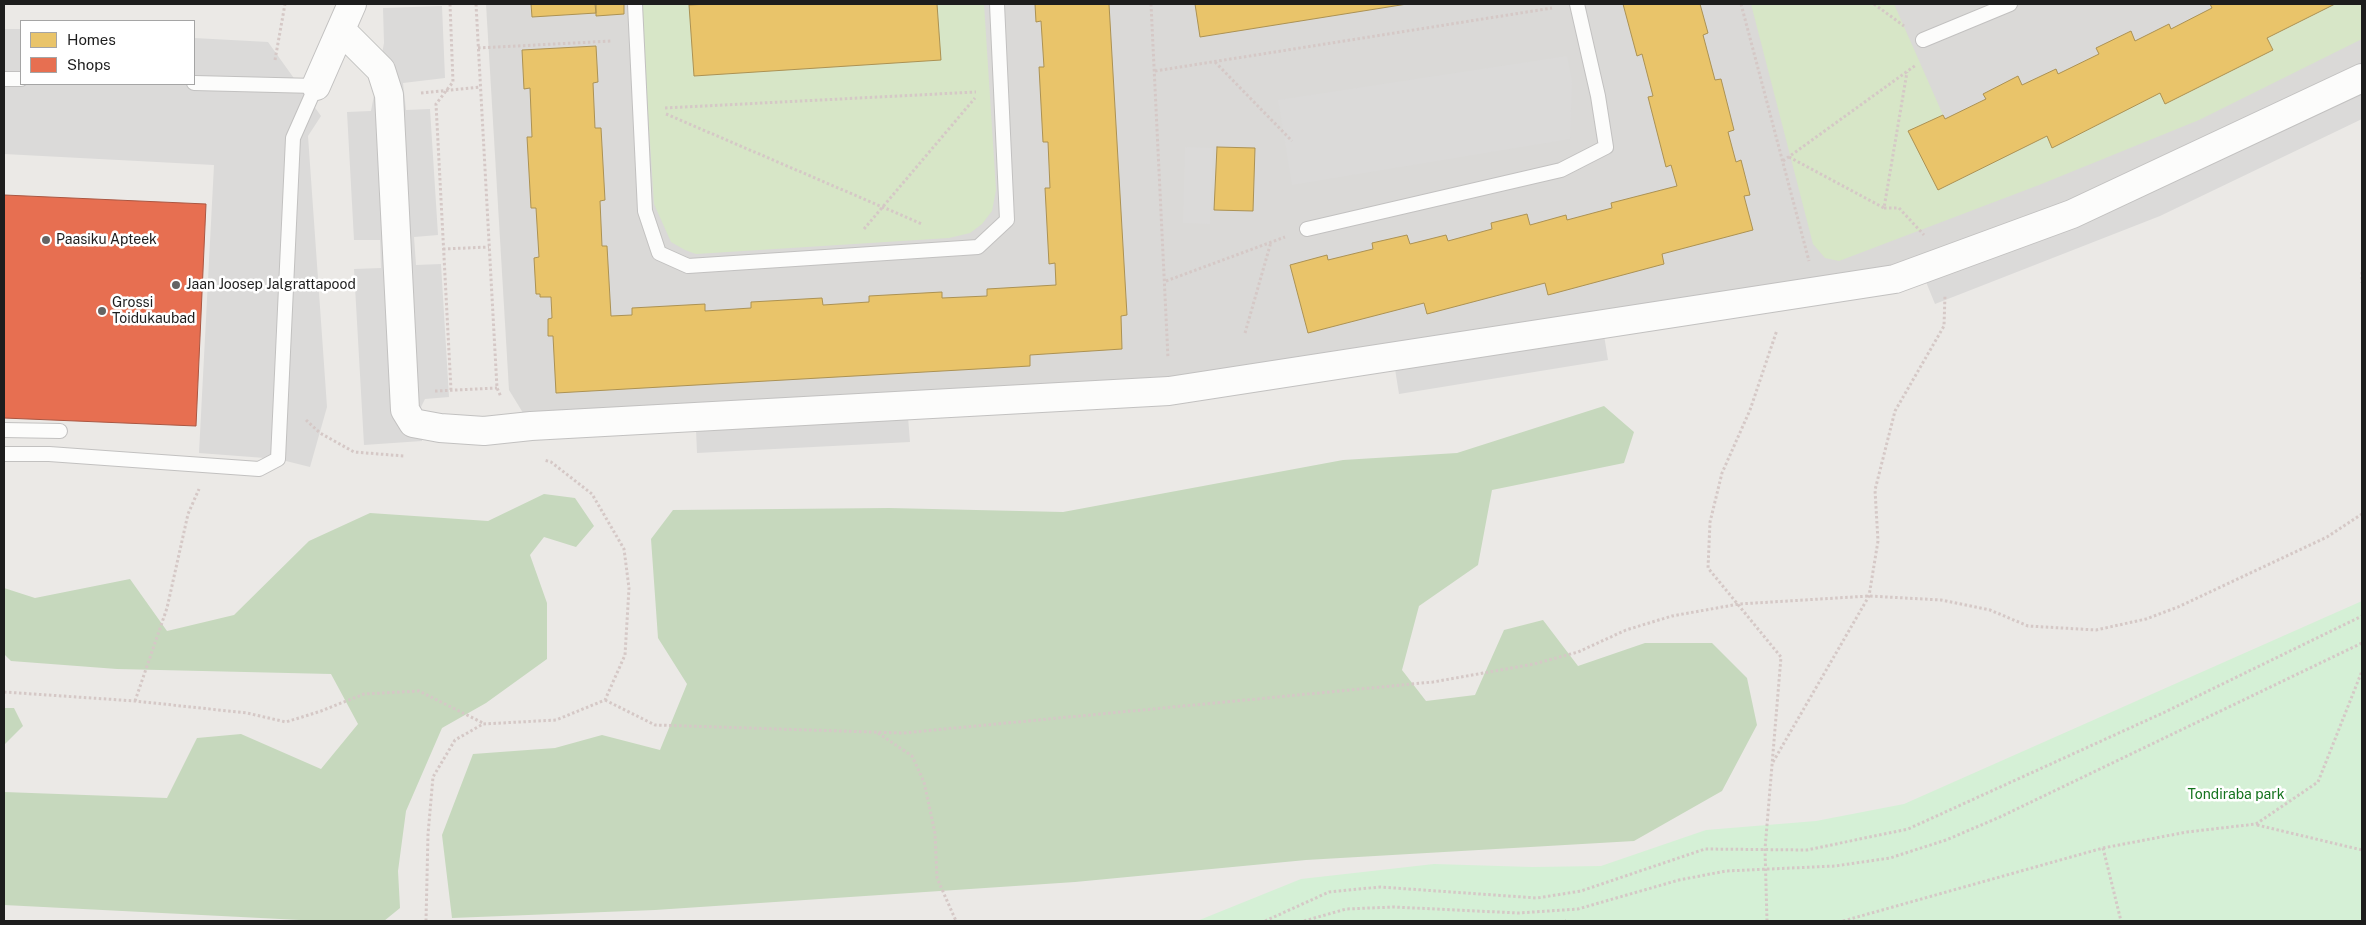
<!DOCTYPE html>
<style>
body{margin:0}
#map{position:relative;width:2366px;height:925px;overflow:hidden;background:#ebe9e6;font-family:"Public Sans",sans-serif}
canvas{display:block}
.frame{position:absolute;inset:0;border:5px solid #1d1d1d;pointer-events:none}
.legend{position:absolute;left:20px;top:20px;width:175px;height:65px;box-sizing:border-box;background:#fff;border:1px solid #a5a5a5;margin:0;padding:6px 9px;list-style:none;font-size:15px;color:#1d1d1d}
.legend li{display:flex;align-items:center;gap:10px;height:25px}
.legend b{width:25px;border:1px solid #a5a5a5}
</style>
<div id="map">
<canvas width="2366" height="925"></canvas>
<div class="frame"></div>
<ul class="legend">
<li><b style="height:14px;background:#e9c46a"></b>Homes</li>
<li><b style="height:14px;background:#e76f51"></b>Shops</li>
</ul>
</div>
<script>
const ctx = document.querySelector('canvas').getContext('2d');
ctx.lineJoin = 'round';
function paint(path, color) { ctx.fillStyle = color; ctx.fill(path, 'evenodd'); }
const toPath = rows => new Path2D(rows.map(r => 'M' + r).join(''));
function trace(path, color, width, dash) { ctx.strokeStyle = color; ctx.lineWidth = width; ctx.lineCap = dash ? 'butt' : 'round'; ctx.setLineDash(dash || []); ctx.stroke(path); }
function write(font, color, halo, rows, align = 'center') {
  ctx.font = font + ' "Public Sans",sans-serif'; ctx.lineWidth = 5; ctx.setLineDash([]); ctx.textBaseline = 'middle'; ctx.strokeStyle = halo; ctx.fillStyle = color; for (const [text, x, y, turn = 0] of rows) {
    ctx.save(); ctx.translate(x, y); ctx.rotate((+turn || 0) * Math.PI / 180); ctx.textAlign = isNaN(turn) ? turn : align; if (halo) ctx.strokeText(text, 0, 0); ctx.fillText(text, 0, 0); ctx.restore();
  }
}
paint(toPath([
 [486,4,2362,4,2362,79,1946,259,1251,378,531,426,509,390]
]), '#dad9d7');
paint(toPath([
 [641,4,984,4,996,190,992,211,982,224,970,233,949,238,696,254,685,250,671,242,654,204],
 [1751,4,1894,4,1943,115,1908,131,1938,190,2047,136,2053,147,2160,93,2165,104,2273,50,2267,38,2335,4,2362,4,2362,39,2199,120,2039,185,1839,261,1825,258,1813,244]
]), '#d7e6c7');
paint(toPath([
 [1604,406,1634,432,1624,463,1492,490,1478,565,1419,606,1402,670,1426,701,1475,695,1504,630,1543,620,1578,666,1645,643,1712,643,1747,678,1757,725,1722,791,1634,841,1306,860,1075,882,655,910,452,918,442,835,473,754,555,748,602,735,660,750,687,684,658,638,651,539,673,510,889,508,1063,512,1343,460,1457,453],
 [544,494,575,498,594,526,576,547,544,537,530,555,547,603,547,659,486,703,442,728,406,811,398,871,400,908,384,921,320,921,4,905,4,792,167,798,197,738,241,734,321,769,358,724,331,674,117,669,11,661,4,654,4,588,35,598,130,579,167,631,234,615,309,541,370,513,488,521],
 [4,708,14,708,23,726,4,745]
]), '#c6d8bd');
paint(toPath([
 [2362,601,2362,921,1197,921,1301,879,1434,864,1532,867,1601,866,1706,830,1816,821,1904,804]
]), '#d5f0d6');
paint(toPath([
 [442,6,445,78,403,83,406,110,430,109,438,235,414,237,416,265,441,264,449,397,425,399,421,407,422,441,364,445,354,269,381,268,380,240,354,240,347,112,371,111,384,43,383,8],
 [4,29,21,29,21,84,194,84,194,38,268,42,321,116,308,136,327,407,310,467,278,459,199,453,214,165,4,154],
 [1567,56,1572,81,1570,139,1292,185,1278,100],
 [2362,89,2362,119,2160,216,1935,304,1924,277],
 [1185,147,1213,148,1210,224,1183,223],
 [1604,335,1608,360,1399,394,1395,369],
 [908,417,910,442,697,453,696,429]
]), '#dbdad9');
const homes = toPath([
 [531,4,595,4,596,13,532,17,531,4],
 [596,4,624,4,624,14,596,16,596,4],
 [709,4,937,4,941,60,694,76,689,5,709,4],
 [1035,4,1109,4,1127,315,1121,316,1122,349,1030,355,1030,366,556,393,553,336,548,336,548,319,552,318,551,297,540,297,540,294,536,294,534,258,539,257,536,208,531,208,527,137,532,137,530,88,524,89,522,50,596,46,598,82,593,83,595,128,601,128,605,200,600,201,602,246,607,246,611,316,632,315,632,308,705,304,705,311,751,308,751,302,822,298,823,305,869,302,869,296,942,292,942,298,987,296,987,289,1056,285,1055,263,1049,264,1045,188,1050,188,1048,142,1043,142,1039,67,1044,67,1041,21,1036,22,1035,4],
 [1195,4,1407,4,1200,37,1195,4],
 [1623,4,1700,4,1708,33,1703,35,1715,80,1721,79,1734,130,1728,132,1736,162,1741,160,1750,195,1744,196,1753,230,1662,254,1664,264,1548,295,1545,283,1427,314,1424,303,1308,333,1290,265,1327,255,1328,260,1373,249,1372,243,1407,235,1410,244,1446,235,1448,241,1492,229,1491,223,1527,214,1530,225,1566,215,1567,220,1612,208,1611,203,1677,186,1671,165,1666,167,1648,97,1653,96,1642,54,1637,56,1623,4],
 [2210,4,2335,4,2267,38,2273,50,2165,104,2160,93,2052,148,2047,136,1938,190,1908,131,1943,115,1945,119,1986,99,1983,94,2018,76,2022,85,2056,69,2058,74,2099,54,2096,48,2131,31,2135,41,2169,24,2171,29,2212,8,2210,4],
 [1217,147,1255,148,1253,211,1214,210,1217,147]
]);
paint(homes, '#e9c46a');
trace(homes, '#ac9253', 1);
const shops = toPath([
 [4,195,206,204,196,426,4,418,4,195]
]);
paint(shops, '#e76f51');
trace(shops, '#aa5641', 1);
const lane = toPath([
 [635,4,645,211,659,253,688,266,978,247,1007,220,997,4],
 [1923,40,2010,4],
 [4,79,21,79],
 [1307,229,1561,170,1606,147,1598,96,1577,4],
 [4,430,60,431],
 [4,454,49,454,259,469,278,459,293,138,316,86,194,83]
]);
const street = toPath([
 [342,31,381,70,389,95,405,410,413,423,440,428,484,431,531,426,1169,391,1895,279,2072,214,2362,78],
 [316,86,352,4]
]);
trace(lane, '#c2c1c0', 16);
trace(street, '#c2c1c0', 30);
trace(toPath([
 [450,4,453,82,436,104,451,390],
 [476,4,497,388,501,397],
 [1151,4,1168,358],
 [1741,4,1809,261],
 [1874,4,1904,26],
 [478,48,612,41],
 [275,60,285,4],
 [1215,62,1292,141],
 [1155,71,1552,8],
 [421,93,480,87],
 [665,108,976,92],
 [666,114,922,224],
 [1789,157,1884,208,1907,72],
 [1783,161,1916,65],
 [1884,208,1899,208,1924,235],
 [864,229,975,98],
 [443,249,489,247],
 [2362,272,2362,283],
 [1166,281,1285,237],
 [1245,333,1271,242],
 [435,391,497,388],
 [306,420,320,433,354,452,404,456],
 [4,692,135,701,247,713,286,722,321,711,364,694,419,691,483,723],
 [605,700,655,725,903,733,1433,682,1534,664,1578,652,1626,630,1672,616,1739,604,1869,596,1941,600,1990,610,2028,626,2096,630,2146,619,2178,607,2327,537,2362,514],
 [135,701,167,608,188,514,199,489],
 [878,733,912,756,924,782,935,833,937,878,956,921],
 [1773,762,1869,596,1878,541,1875,490,1895,411,1944,326,1945,295],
 [2257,825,2362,850],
 [2103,848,2121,921],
 [426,921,428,834,433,777,455,740,483,724,556,720,605,700,625,655,629,588,624,549,592,494,551,462,544,460],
 [1265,921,1329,892,1380,887,1537,898,1581,891,1705,849,1807,850,1908,829,2165,712,2362,616],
 [1304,921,1346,909,1394,907,1518,913,1578,909,1679,880,1726,871,1835,866,1890,858,1946,840,2000,817,2362,643],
 [1565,921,1566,921],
 [1767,921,1765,849,1781,657,1708,568,1710,522,1722,473,1750,410,1777,330],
 [1843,921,2103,848,2187,832,2256,824,2318,782,2362,671]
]), '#d5c8c6', 3, [2.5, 2.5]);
trace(lane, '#fcfcfb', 14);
trace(street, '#fcfcfb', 28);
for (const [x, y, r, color] of [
 [46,240,5,"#656463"],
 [176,285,5,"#656463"],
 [102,311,5,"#656463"]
]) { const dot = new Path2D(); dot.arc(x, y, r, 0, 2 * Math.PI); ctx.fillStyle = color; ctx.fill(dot); trace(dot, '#fff', 2); }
write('14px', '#1d1d1d', '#fff', [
 ["Paasiku Apteek",56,240],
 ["Jaan Joosep Jalgrattapood",186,285],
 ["Grossi",112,303],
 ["Toidukaubad",112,319]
], 'left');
write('14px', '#14731d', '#fff', [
 ["Tondiraba park",2236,795]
]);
</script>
